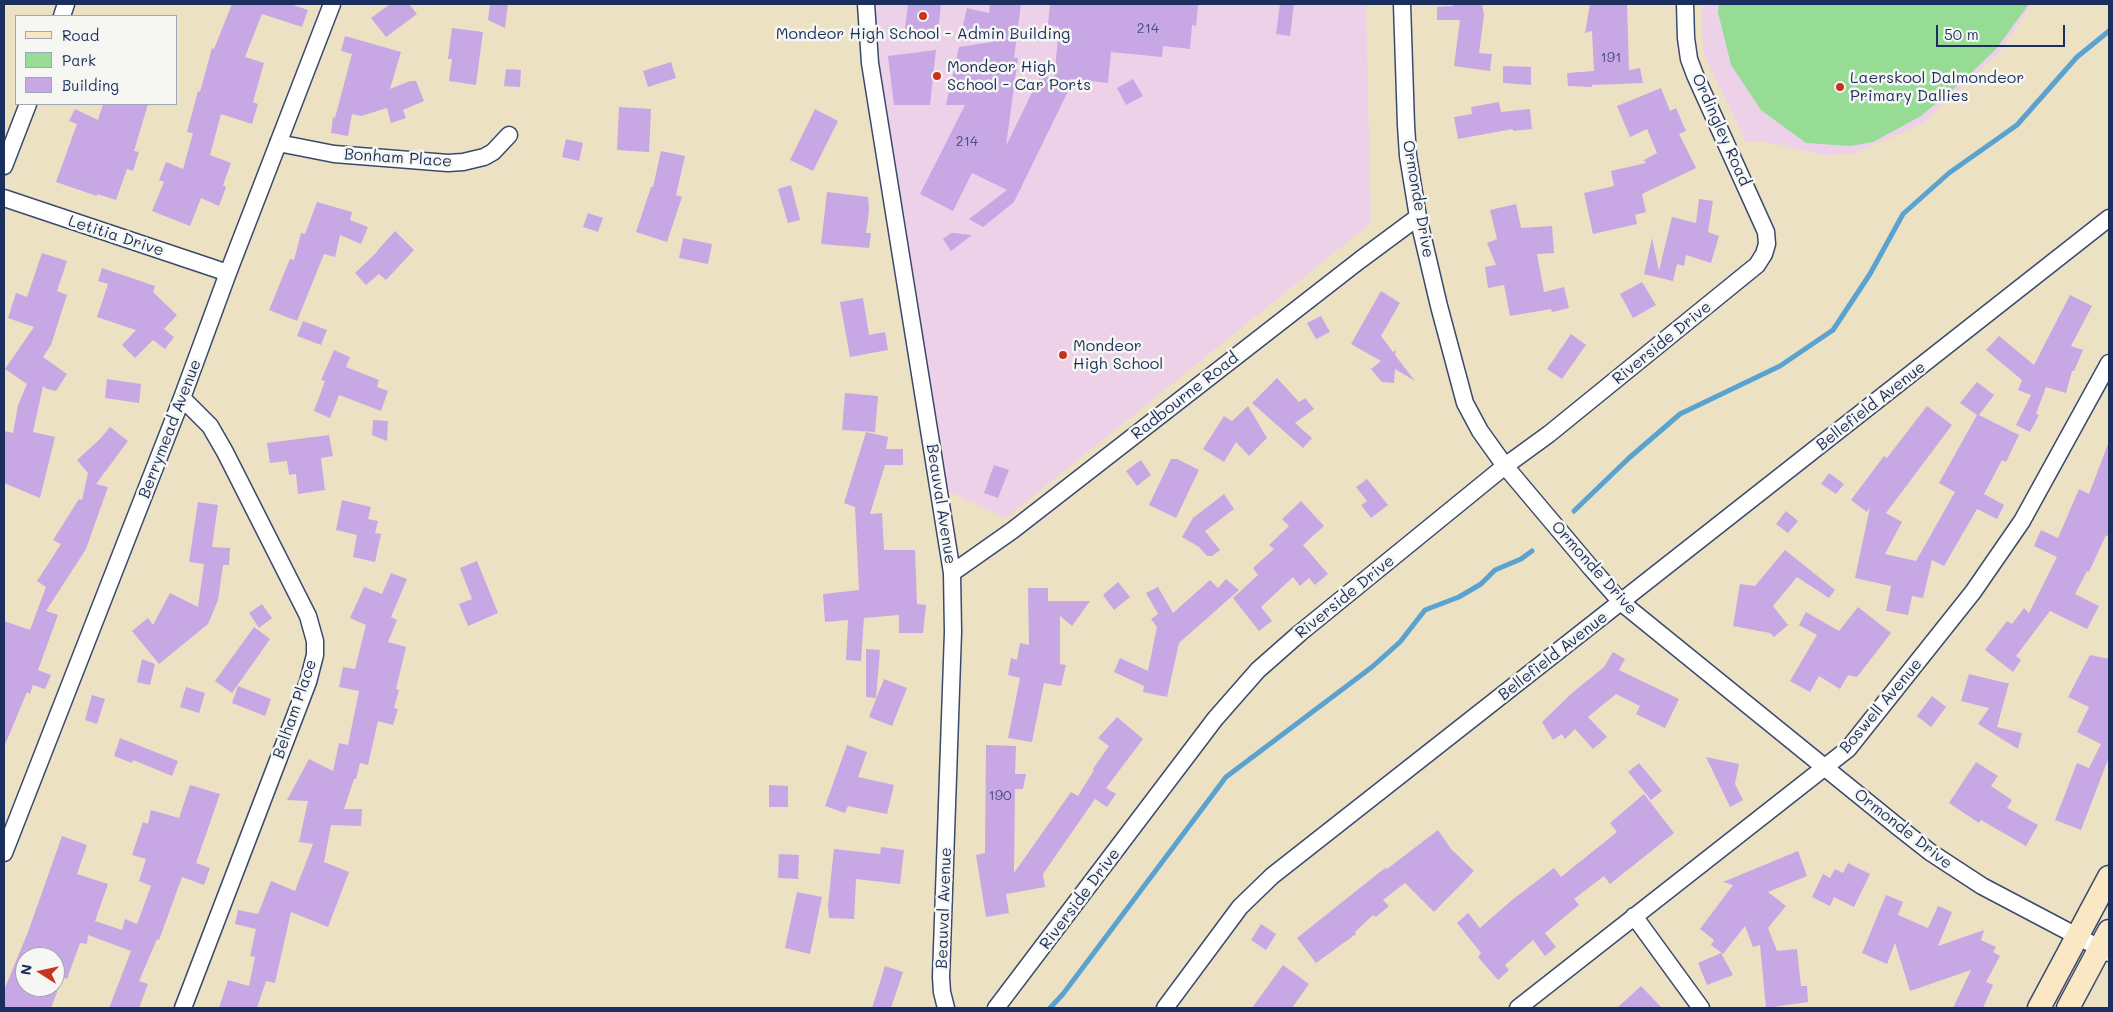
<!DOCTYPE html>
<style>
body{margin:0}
#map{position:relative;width:2113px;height:1012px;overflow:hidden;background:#ede1c3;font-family:Mali,sans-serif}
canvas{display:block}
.frame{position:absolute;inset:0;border:5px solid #1b2f5e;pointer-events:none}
.legend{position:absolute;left:15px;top:15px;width:162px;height:90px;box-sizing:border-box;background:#f6f6f2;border:1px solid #9ea6b7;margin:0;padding:6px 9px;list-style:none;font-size:15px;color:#1b2f5e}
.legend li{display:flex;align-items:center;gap:10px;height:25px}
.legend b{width:25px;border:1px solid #9ea6b7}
.north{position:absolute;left:15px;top:947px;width:50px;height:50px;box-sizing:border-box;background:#f6f6f2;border:1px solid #9ea6b7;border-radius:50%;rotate:280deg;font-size:14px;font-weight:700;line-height:20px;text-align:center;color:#1b2f5e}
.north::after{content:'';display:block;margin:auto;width:18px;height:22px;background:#c8321e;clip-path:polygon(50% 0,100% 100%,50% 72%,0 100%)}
.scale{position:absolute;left:1936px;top:25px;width:129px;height:22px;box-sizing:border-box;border:2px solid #1b2f5e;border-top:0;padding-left:6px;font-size:15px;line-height:18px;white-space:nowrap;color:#1b2f5e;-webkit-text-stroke:4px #f6f6f2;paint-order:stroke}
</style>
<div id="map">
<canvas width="2113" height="1012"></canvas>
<div class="frame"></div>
<ul class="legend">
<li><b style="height:6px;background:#fae7c3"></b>Road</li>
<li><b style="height:14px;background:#96dc95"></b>Park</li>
<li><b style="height:14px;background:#c8a7e5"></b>Building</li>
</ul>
<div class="north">N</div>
<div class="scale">50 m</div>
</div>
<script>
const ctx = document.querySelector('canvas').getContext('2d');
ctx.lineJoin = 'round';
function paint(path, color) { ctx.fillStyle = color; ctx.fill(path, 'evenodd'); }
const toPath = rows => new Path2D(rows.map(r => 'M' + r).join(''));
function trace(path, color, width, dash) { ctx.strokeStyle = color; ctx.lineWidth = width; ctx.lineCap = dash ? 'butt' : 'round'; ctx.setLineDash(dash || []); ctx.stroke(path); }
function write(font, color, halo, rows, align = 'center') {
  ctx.font = font + ' Mali,sans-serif'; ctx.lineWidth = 5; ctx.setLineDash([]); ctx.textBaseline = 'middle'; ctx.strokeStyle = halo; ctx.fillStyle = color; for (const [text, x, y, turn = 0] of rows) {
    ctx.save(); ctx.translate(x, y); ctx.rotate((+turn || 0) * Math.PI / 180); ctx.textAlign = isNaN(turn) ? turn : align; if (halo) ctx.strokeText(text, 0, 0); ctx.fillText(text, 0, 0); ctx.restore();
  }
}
paint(toPath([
 [873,4,1366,4,1371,223,1006,518,939,487,869,37],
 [1702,4,2032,4,2000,52,1923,123,1853,154,1823,155,1767,142,1746,142,1703,52]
]), '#edd1e9');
paint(toPath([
 [1719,4,2029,4,1996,49,1964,80,1921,116,1873,142,1850,146,1806,143,1761,110,1731,65,1718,12]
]), '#96dc95');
trace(toPath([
 [1574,511,1629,458,1680,414,1780,366,1833,330,1870,274,1903,214,1949,173,2017,125,2077,57,2109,31],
 [1050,1008,1063,994,1226,777,1372,667,1400,642,1425,610,1459,597,1481,584,1495,570,1521,559,1532,551]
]), '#5aa2d0', 5);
paint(toPath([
 [232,4,290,4,308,10,302,27,262,14,245,57,264,63,253,102,258,104,252,124,221,114,210,155,231,163,223,185,226,187,219,206,201,198,190,226,152,211,164,182,159,180,166,162,183,169,193,133,187,132,198,91,200,92,212,48,214,49],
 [390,4,409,4,417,14,386,37,371,18],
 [490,4,508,4,505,28,488,20],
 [908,4,941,4,938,32,905,29],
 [990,4,1021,4,1014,58,1018,58,1006,146,1041,74,1054,80,1059,27,1048,25,1050,4,1198,4,1196,26,1192,25,1190,49,1163,46,1162,57,1111,52,1108,83,1074,79,1014,202,983,227,969,219,1007,190,972,173,953,211,920,194,965,105,946,105,959,47,992,42,992,38,961,34,967,8,989,13],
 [1280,4,1294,4,1290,36,1276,34],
 [1453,4,1482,4,1484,15,1479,53,1492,54,1490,71,1454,66,1460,20,1437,20,1437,7,1453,6],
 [1590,4,1627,4,1629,70,1640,68,1643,83,1592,85,1592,87,1568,86,1567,73,1594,71,1592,31,1585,33],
 [452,28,483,32,476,85,449,81,452,59,448,59],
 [345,36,401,52,390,89,410,81,416,81,424,101,403,110,406,118,391,123,387,108,361,116,352,114,348,136,331,133,333,117,335,118,352,54,341,51],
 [936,50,930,105,894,105,888,56],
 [671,62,676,78,648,87,643,71],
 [1503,66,1531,67,1531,85,1503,83],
 [506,69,521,70,520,87,504,86],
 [1133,79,1143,96,1126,105,1117,88],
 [1661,88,1670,111,1676,108,1686,131,1679,134,1696,168,1642,194,1646,212,1635,215,1637,224,1593,234,1584,193,1614,186,1611,171,1646,163,1644,160,1657,153,1647,129,1630,137,1617,106],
 [1499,102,1501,112,1530,109,1532,129,1513,131,1513,129,1458,139,1454,117,1472,114,1471,107],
 [103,104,148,104,134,151,139,152,133,171,127,169,116,200,97,194,97,196,56,182,77,124,69,121,75,109,98,120],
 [619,107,651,109,649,152,617,150],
 [815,109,838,121,813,171,790,160],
 [566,139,583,143,579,161,562,157],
 [661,151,685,156,676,195,682,197,667,242,636,232,651,187,653,187],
 [791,185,800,220,788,223,778,189],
 [827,192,868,197,869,211,866,233,871,233,869,248,821,244],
 [1699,199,1713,201,1708,232,1719,236,1711,263,1686,255,1684,266,1677,264,1673,281,1644,274,1652,238,1659,271,1672,217,1696,223],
 [317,202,352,212,350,220,368,227,361,244,340,235,335,257,324,254,297,321,269,310,290,259,294,260,301,233,305,234],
 [1516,204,1521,228,1552,226,1554,253,1537,254,1544,292,1564,287,1569,308,1552,312,1551,309,1510,316,1504,285,1488,288,1485,267,1496,265,1487,243,1497,239,1490,210],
 [588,213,603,218,598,232,583,227],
 [395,231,414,250,386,280,379,274,366,285,355,273,378,251,377,251],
 [951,233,954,233,972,235,951,251,943,239],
 [683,238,712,244,708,264,679,258],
 [42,253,67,261,57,291,67,295,51,345,43,357,67,374,56,391,47,389,43,386,33,432,55,437,40,498,4,483,4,431,13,433,18,405,27,384,5,369,34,327,8,318,16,293,27,297],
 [102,268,155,286,153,292,177,315,164,329,174,337,165,349,153,340,135,358,122,345,136,330,97,317,108,284,98,281],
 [1642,282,1656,305,1633,318,1620,294],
 [1381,291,1400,303,1381,336,1393,352,1396,350,1395,355,1415,381,1395,369,1394,383,1382,382,1371,369,1381,361,1351,344],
 [2070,295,2092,306,2071,346,2083,350,2074,371,2072,371,2066,393,2046,387,2036,414,2039,415,2030,432,2016,425,2031,395,2018,390,2022,380,1986,350,1999,336,2034,365],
 [863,298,869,335,885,332,888,350,850,357,840,302],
 [1321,316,1330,332,1316,339,1307,323],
 [303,321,327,330,321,345,297,336],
 [1571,334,1586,345,1562,379,1547,369],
 [334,350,350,357,346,367,379,380,377,387,388,391,381,411,339,395,330,418,314,411,325,381,321,380],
 [1277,378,1299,402,1305,398,1314,409,1295,423,1312,438,1303,448,1252,403],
 [107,379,141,384,139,403,105,398],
 [1977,382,1994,395,1979,415,2019,435,2006,462,2002,460,1984,494,2004,505,1997,519,1977,509,1944,566,1932,560,1923,598,1912,596,1908,615,1886,611,1891,586,1855,578,1870,507,1867,512,1851,500,1884,456,1887,458,1927,406,1952,425,1886,513,1902,522,1885,554,1916,561,1955,492,1939,483,1977,415,1960,403],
 [845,393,878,396,875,432,842,430],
 [1248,406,1267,438,1249,456,1236,442,1224,462,1203,449,1224,416,1232,421],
 [373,420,388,421,387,441,372,435],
 [110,427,128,441,96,484,108,487,86,549,46,611,58,615,38,670,51,675,45,689,33,685,30,694,27,692,4,747,4,621,30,630,46,587,37,581,61,544,53,540,79,499,82,500,88,473,77,460,100,439],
 [866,432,888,437,886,449,903,449,903,465,885,465,870,514,882,513,884,550,915,550,917,604,926,605,923,633,899,633,899,615,864,618,861,661,846,660,848,620,825,622,823,594,859,590,855,507,844,503],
 [329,435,333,456,321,458,325,490,298,494,296,474,289,475,287,461,270,463,267,443],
 [2108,444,2109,445,2109,537,2106,535,2089,572,2087,571,2075,594,2099,606,2087,629,2050,611,2016,656,2021,660,2013,672,1985,650,2007,621,2012,624,2024,608,2029,613,2057,557,2034,546,2041,530,2058,538,2079,489,2089,494],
 [1171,459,1177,459,1199,470,1176,518,1149,505],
 [1141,460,1151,475,1137,486,1126,471],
 [994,465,1009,470,998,498,984,493],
 [1829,473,1844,484,1836,494,1821,484],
 [1367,479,1388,505,1371,518,1361,505,1367,501,1356,487],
 [1224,494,1234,509,1205,531,1220,550,1212,556,1207,556,1199,547,1182,537,1193,518],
 [342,500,371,507,368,519,378,521,375,533,381,534,375,562,353,557,357,535,336,530],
 [1301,501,1324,526,1303,545,1328,574,1315,585,1309,578,1300,586,1293,577,1261,607,1272,621,1259,631,1233,598,1258,575,1253,568,1274,549,1269,545,1289,526,1282,519],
 [198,502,218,505,212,547,230,548,229,565,223,565,218,600,208,624,159,664,132,631,148,618,153,625,170,593,198,607,204,564,189,562],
 [1786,511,1798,521,1788,533,1776,524],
 [1785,550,1835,590,1829,598,1797,577,1773,606,1788,625,1774,637,1770,633,1733,626,1740,584,1755,586],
 [477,561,498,613,468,626,459,604,472,599,460,568],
 [391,573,407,579,391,617,397,620,388,642,406,647,396,689,399,690,394,708,398,709,393,725,378,721,368,765,360,763,356,779,354,779,344,809,362,809,361,826,331,825,324,862,349,872,328,927,291,912,275,983,266,981,257,1008,219,1008,228,980,249,986,255,957,250,956,256,929,235,924,238,910,258,914,271,881,295,891,313,844,299,842,308,801,287,800,309,759,333,771,339,743,348,745,359,691,339,687,343,667,355,669,366,625,350,618,364,587,382,594],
 [1226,579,1239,590,1179,643,1167,697,1143,692,1144,686,1114,672,1120,658,1148,671,1157,627,1151,619,1158,614,1146,593,1158,587,1173,613,1210,580,1218,588],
 [1118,582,1130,597,1114,610,1103,595],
 [1028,588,1048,588,1048,601,1090,601,1072,626,1060,616,1060,664,1066,665,1061,686,1044,683,1032,742,1008,738,1020,678,1008,675,1011,658,1017,660,1020,643,1029,645],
 [262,604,272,618,259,628,249,613],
 [1858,607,1891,633,1857,677,1848,675,1840,689,1819,676,1810,692,1790,681,1817,635,1799,625,1806,612,1839,631],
 [254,627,270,639,232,693,215,681],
 [866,649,880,650,876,698,866,697],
 [1613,652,1625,659,1619,670,1679,699,1665,728,1636,714,1640,706,1616,694,1588,717,1607,737,1593,749,1575,729,1565,739,1562,734,1553,740,1542,722,1572,693,1604,667],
 [2090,655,2109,659,2109,757,2081,830,2055,820,2077,763,2089,768,2101,744,2077,732,2089,707,2068,697],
 [142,659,155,664,150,685,137,682],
 [1969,674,2006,683,2009,683,1997,727,2022,733,2018,749,1978,724,1989,708,1961,701],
 [884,679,907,688,892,726,869,717],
 [238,686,271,699,265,716,232,703],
 [186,687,205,693,199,713,180,707],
 [92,695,105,699,97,724,85,720],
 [1932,696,1946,707,1931,727,1917,716],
 [1117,717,1143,739,1106,788,1116,794,1107,807,1095,799,1043,874,1045,887,1006,894,1009,913,986,917,976,855,985,853,986,745,1016,746,1015,774,1026,774,1023,789,1015,789,1014,873,1071,792,1078,796,1094,770,1093,769,1109,746,1098,738],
 [120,738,178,761,172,776,133,760,132,763,114,756],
 [847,745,867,752,858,777,894,785,887,814,848,806,845,813,825,806],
 [1706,757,1739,764,1735,784,1743,800,1730,807],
 [1976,762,1998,776,1991,786,2012,800,2007,808,2038,825,2026,846,1981,820,1979,823,1949,803],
 [1639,763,1662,791,1651,800,1628,772],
 [190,785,220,794,196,863,210,868,204,885,182,877,159,940,157,939,139,981,148,984,139,1008,109,1008,131,951,88,935,87,944,80,943,67,979,55,975,55,957,25,957,25,987,59,987,51,1008,4,1008,4,990,28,932,62,836,87,845,77,874,108,884,95,921,122,930,125,919,137,924,151,886,139,881,146,859,132,855,143,822,148,824,151,810,179,818],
 [769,785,788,786,788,807,769,807],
 [1644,794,1674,833,1610,884,1604,876,1574,899,1579,905,1545,933,1556,947,1545,956,1533,940,1505,965,1509,970,1498,980,1478,957,1481,953,1457,923,1468,913,1480,928,1512,900,1554,868,1561,877,1617,832,1610,823],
 [1438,830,1451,849,1474,871,1434,912,1405,883,1383,900,1389,906,1376,917,1373,915,1355,932,1356,934,1316,963,1297,938,1385,868,1387,869],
 [881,847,904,850,900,884,856,879,854,919,829,918,828,905,834,849,880,854],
 [1798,851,1807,876,1768,892,1786,906,1768,928,1777,951,1797,949,1801,986,1807,986,1808,1002,1766,1008,1760,945,1753,947,1745,926,1723,954,1711,945,1714,940,1700,929,1733,885,1723,882],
 [779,854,799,855,798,879,778,878],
 [1848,863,1870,874,1854,907,1834,897,1830,906,1812,897,1823,874,1830,878,1835,869,1843,873],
 [797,892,822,897,810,954,785,948],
 [1886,895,1903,902,1898,915,1928,928,1938,906,1952,912,1938,946,1984,930,1981,940,1996,947,1993,952,2000,956,1986,982,1993,985,1983,1008,1953,1008,1971,970,1910,991,1895,943,1887,964,1862,953],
 [1261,924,1276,934,1266,950,1251,940],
 [1721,953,1733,975,1707,985,1698,963],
 [1283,965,1309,984,1292,1008,1252,1008],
 [885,966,903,972,891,1008,872,1008],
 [1641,986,1662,1008,1617,1008]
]), '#c8a7e5');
const street = toPath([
 [866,4,870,63,952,573,953,632,941,977,942,992,946,1008],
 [1402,4,1406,125,1408,156,1418,217,1439,306,1465,403,1480,431,1505,466,1591,568,1622,603,1897,826,1930,852,1982,886,2109,953],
 [62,16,66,4],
 [278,143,334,154,448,163,463,162,484,157,493,152,509,135],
 [4,166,28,104],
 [4,198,228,273],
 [182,398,210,426,225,452,308,616,315,641,315,655,308,682,183,1008],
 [952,573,1013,530,1360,260,1418,217],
 [4,853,182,398,228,273,332,4],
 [1634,916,1701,1008],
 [996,1008,1215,719,1258,670,1300,633,1505,466,1549,434,1757,265,1764,254,1767,244,1766,232,1695,75,1689,59,1686,38,1685,4],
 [1165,1008,1240,907,1272,876,2109,218],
 [1518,1008,1848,749,1973,592,2022,521,2109,363]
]);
const secondary = toPath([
 [2039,1008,2109,877],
 [2068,1008,2109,931]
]);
trace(street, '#3a4a6d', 19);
trace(secondary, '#3a4a6d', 25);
trace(street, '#fff', 16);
trace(secondary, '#fae7c3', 22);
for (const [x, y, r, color] of [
 [923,16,5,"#c8321e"],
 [937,76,5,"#c8321e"],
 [1840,87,5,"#c8321e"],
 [1063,355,5,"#c8321e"]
]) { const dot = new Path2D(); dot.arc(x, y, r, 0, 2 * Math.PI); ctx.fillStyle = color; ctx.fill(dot); trace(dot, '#f6f6f2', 2); }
write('14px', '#464d80', null, [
 ["214",1148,29],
 ["191",1611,58],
 ["214",967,142],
 ["190",1000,796]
]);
write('16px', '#1b2f5e', '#f6f6f2', [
 ["Mondeor High School - Admin Building",923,34,"center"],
 ["Mondeor High",947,67],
 ["School - Car Ports",947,85],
 ["Laerskool Dalmondeor",1850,78],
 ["Primary Dallies",1850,96],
 ["Mondeor",1073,346],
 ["High School",1073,364]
], 'left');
write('16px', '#1b2f5e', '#f6f6f2', [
 ["Ordingley Road",1721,130,66],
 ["Bonham Place",398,158,4],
 ["Ormonde Drive",1418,199,80],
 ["Letitia Drive",116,236,18],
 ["Riverside Drive",1662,343,-39],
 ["Radbourne Road",1185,396,-38],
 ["Bellefield Avenue",1871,406,-38],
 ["Berrymead Avenue",170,429,-69],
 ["Beauval Avenue",941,504,81],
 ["Ormonde Drive",1594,568,48],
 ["Riverside Drive",1345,597,-39],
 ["Bellefield Avenue",1553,656,-38],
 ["Boswell Avenue",1881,706,-50],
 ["Belham Place",295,709,-71],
 ["Ormonde Drive",1903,829,38],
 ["Riverside Drive",1080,899,-53],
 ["Beauval Avenue",944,908,-88]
]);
</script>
